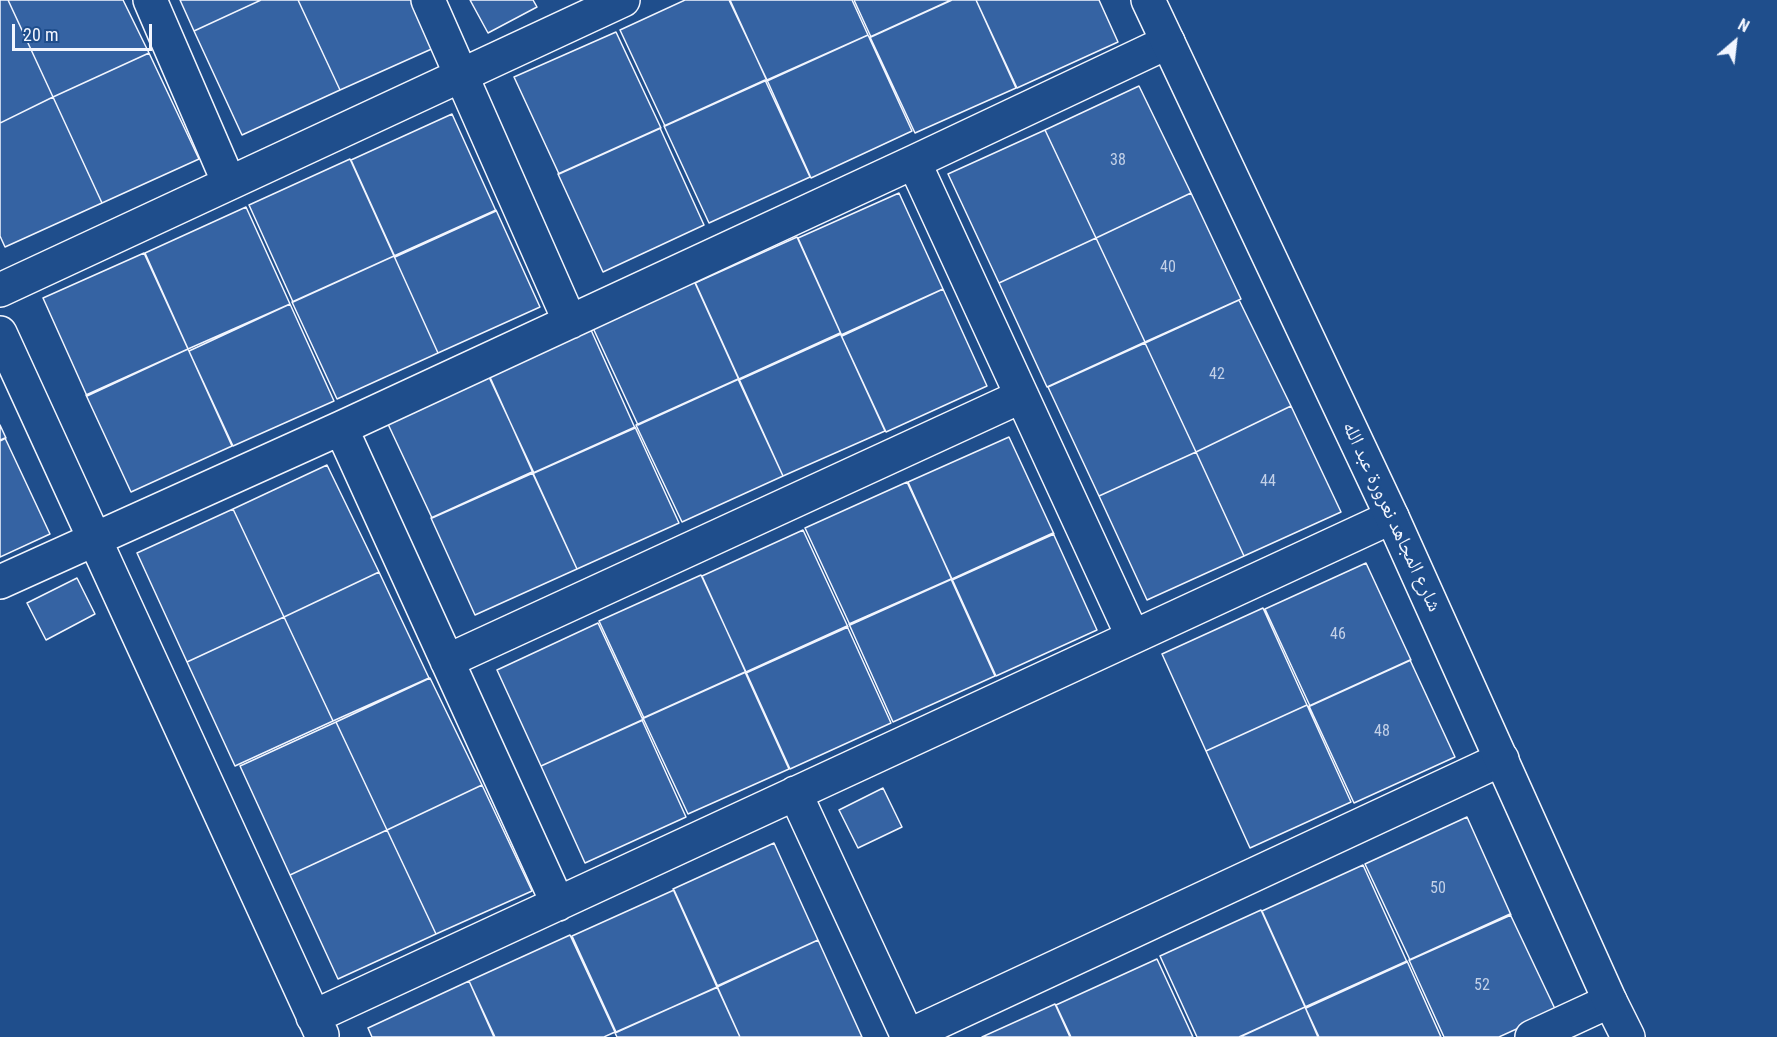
<!DOCTYPE html>
<meta charset="utf-8">
<style>
body{margin:0}
#map{position:relative;width:1777px;height:1037px;overflow:hidden;background:#1f4e8c;font-family:"Roboto Condensed",sans-serif}
canvas{display:block}
.north{position:absolute;left:1705px;top:12px;width:60px;height:60px;-webkit-text-stroke:4px #1f4e8c;paint-order:stroke;rotate:28deg;font-size:16px;font-weight:700;line-height:24px;text-align:center;color:#f2f6ff}
.north::after{content:'';display:block;margin:auto;width:21px;height:27px;background:#f2f6ff;clip-path:polygon(50% 0,100% 100%,50% 72%,0 100%)}
.scale{position:absolute;left:12px;top:24px;width:140px;height:27px;box-sizing:border-box;border:3px solid #f2f6ff;border-top:0;padding-left:8px;font-size:18px;line-height:21px;white-space:nowrap;color:#f2f6ff;-webkit-text-stroke:4px #1f4e8c;paint-order:stroke}
</style>
<div id="map">
<canvas width="1777" height="1037"></canvas>
<div class="north">N</div>
<div class="scale">20 m</div>
</div>
<script>
const ctx = document.querySelector('canvas').getContext('2d');
ctx.lineJoin = 'round';
function paint(path, color) { ctx.fillStyle = color; ctx.fill(path, 'evenodd'); }
const toPath = rows => new Path2D(rows.map(r => 'M' + r).join(''));
function trace(path, color, width, dash) { ctx.strokeStyle = color; ctx.lineWidth = width; ctx.lineCap = dash ? 'butt' : 'round'; ctx.setLineDash(dash || []); ctx.stroke(path); }
function write(font, color, halo, rows, align = 'center') {
  ctx.font = font + ' "Roboto Condensed","Noto Naskh Arabic",sans-serif'; ctx.lineWidth = 4.5; ctx.setLineDash([]); ctx.textBaseline = 'middle'; ctx.strokeStyle = halo; ctx.fillStyle = color; for (const [text, x, y, turn = 0] of rows) {
    ctx.save(); ctx.translate(x, y); ctx.rotate((+turn || 0) * Math.PI / 180); ctx.textAlign = isNaN(turn) ? turn : align; if (halo) ctx.strokeText(text, 0, 0); ctx.fillText(text, 0, 0); ctx.restore();
  }
}
const building = toPath([
 [0,0,8,0,53,97,0,123,0,0],
 [8,0,123,0,149,53,53,97,8,0],
 [180,0,261,0,194,31,180,0],
 [261,0,298,0,340,90,242,135,194,31,261,0],
 [298,0,414,0,436,47,340,90,298,0],
 [470,0,533,0,537,7,488,33,470,0],
 [685,0,729,0,767,80,665,126,620,30,685,0],
 [730,0,852,0,868,35,767,81,730,0],
 [854,0,952,0,871,37,854,0],
 [951,0,976,0,1016,88,915,133,870,37,951,0],
 [976,0,1099,0,1118,42,1017,88,976,0],
 [616,32,661,128,559,174,514,77,616,32],
 [868,35,912,131,811,178,767,80,868,35],
 [149,53,199,159,102,203,53,97,149,53],
 [765,80,810,177,709,223,664,126,765,80],
 [1139,86,1191,193,1096,238,1045,130,1139,86],
 [53,97,102,203,5,247,0,236,0,123,53,97],
 [452,114,496,211,395,257,351,160,452,114],
 [660,128,704,225,603,272,558,174,660,128],
 [1045,130,1096,238,999,283,948,174,1045,130],
 [350,159,394,256,293,302,249,205,350,159],
 [899,193,943,289,842,336,798,238,899,193],
 [1191,193,1241,299,1145,342,1096,238,1191,193],
 [246,207,290,304,189,351,145,253,246,207],
 [496,210,540,307,438,353,394,256,496,210],
 [797,237,841,334,739,380,695,283,797,237],
 [1096,238,1145,342,1047,387,999,283,1096,238],
 [144,253,188,349,87,396,43,298,144,253],
 [394,256,438,353,337,399,292,302,394,256],
 [695,282,739,379,638,425,593,328,695,282],
 [943,289,987,386,886,432,841,335,943,289],
 [1239,300,1291,406,1196,452,1145,343,1239,300],
 [290,304,334,401,233,446,188,349,290,304],
 [591,330,635,428,534,473,489,377,591,330],
 [840,333,885,431,783,476,739,379,840,333],
 [1145,343,1196,452,1099,496,1048,387,1145,343],
 [188,349,232,446,131,492,86,395,188,349],
 [489,375,533,473,432,518,387,422,489,375],
 [738,379,783,476,682,522,636,425,738,379],
 [1291,406,1341,512,1244,556,1196,452,1291,406],
 [0,425,6,438,0,441,0,425],
 [635,427,679,523,577,569,533,473,635,427],
 [1009,437,1054,534,952,580,908,482,1009,437],
 [5,438,50,534,0,557,0,440,5,438],
 [1196,452,1244,556,1147,600,1099,496,1196,452],
 [327,465,379,572,284,617,233,509,327,465],
 [532,472,577,569,475,615,431,518,532,472],
 [907,482,952,579,850,625,805,528,907,482],
 [233,509,284,617,187,662,137,553,233,509],
 [803,530,848,627,746,673,702,576,803,530],
 [1053,533,1097,630,996,676,952,579,1053,533],
 [1366,563,1411,660,1310,706,1265,609,1366,563],
 [379,572,429,678,333,721,284,617,379,572],
 [701,575,746,672,644,718,599,621,701,575],
 [77,578,95,614,46,640,27,603,77,578],
 [951,579,995,676,893,722,849,624,951,579],
 [1263,608,1307,705,1206,751,1162,654,1263,608],
 [284,617,333,721,235,766,187,662,284,617],
 [598,623,643,720,541,766,497,670,598,623],
 [847,626,891,723,790,769,746,672,847,626],
 [1410,660,1455,757,1354,803,1309,706,1410,660],
 [745,672,789,769,688,814,643,718,745,672],
 [430,678,482,785,387,830,336,722,430,678],
 [1307,705,1351,802,1250,848,1206,751,1307,705],
 [642,720,686,817,585,863,541,766,642,720],
 [336,722,387,830,290,875,240,766,336,722],
 [482,785,532,891,436,934,387,830,482,785],
 [883,788,902,827,858,848,839,810,883,788],
 [1467,817,1511,915,1410,960,1365,864,1467,817],
 [387,830,436,934,338,979,290,875,387,830],
 [774,843,818,940,717,987,673,889,774,843],
 [1363,865,1407,962,1306,1008,1262,911,1363,865],
 [674,890,718,987,616,1032,572,936,674,890],
 [1261,910,1305,1007,1240,1037,1197,1037,1160,956,1261,910],
 [1510,914,1556,1011,1499,1037,1444,1037,1409,960,1510,914],
 [570,935,615,1032,604,1037,494,1037,469,981,570,935],
 [818,940,862,1037,740,1037,717,986,818,940],
 [1157,959,1193,1037,1071,1037,1056,1005,1157,959],
 [1407,961,1441,1037,1319,1037,1305,1007,1407,961],
 [469,981,495,1037,372,1037,368,1028,469,981],
 [717,987,740,1037,617,1037,615,1033,717,987],
 [1055,1004,1070,1037,982,1037,1055,1004],
 [1305,1007,1318,1037,1239,1037,1305,1007]
]);
paint(building, '#3563a3');
trace(building, '#f2f6ff', 1.5);
const street = toPath([
 [150,0,229,183],
 [428,0,570,322],
 [914,162,1133,637],
 [0,290,623,0],
 [0,333,322,1035],
 [341,428,558,904],
 [0,582,341,428,914,162,1168,42],
 [447,661,1022,396],
 [795,793,908,1037],
 [313,1017,1392,517],
 [906,1037,1502,759],
 [1532,1037,1610,1001]
]);
const secondary = toPath([
 [1148,0,1392,517,1610,1001,1628,1037]
]);
trace(street, '#f2f6ff', 36);
trace(secondary, '#f2f6ff', 36);
trace(street, '#1f4e8c', 33);
trace(secondary, '#1f4e8c', 33);
write('16px', '#c3d1e8', null, [
 ["38",1118,161],
 ["40",1168,268],
 ["42",1217,375],
 ["44",1268,482],
 ["46",1338,635],
 ["48",1382,732],
 ["50",1438,889],
 ["52",1482,986]
]);
write('20px', '#f2f6ff', '#1f4e8c', [
 ["شارع المجاهد نعرورة عبد الله",1391,517,65]
]);
</script>
